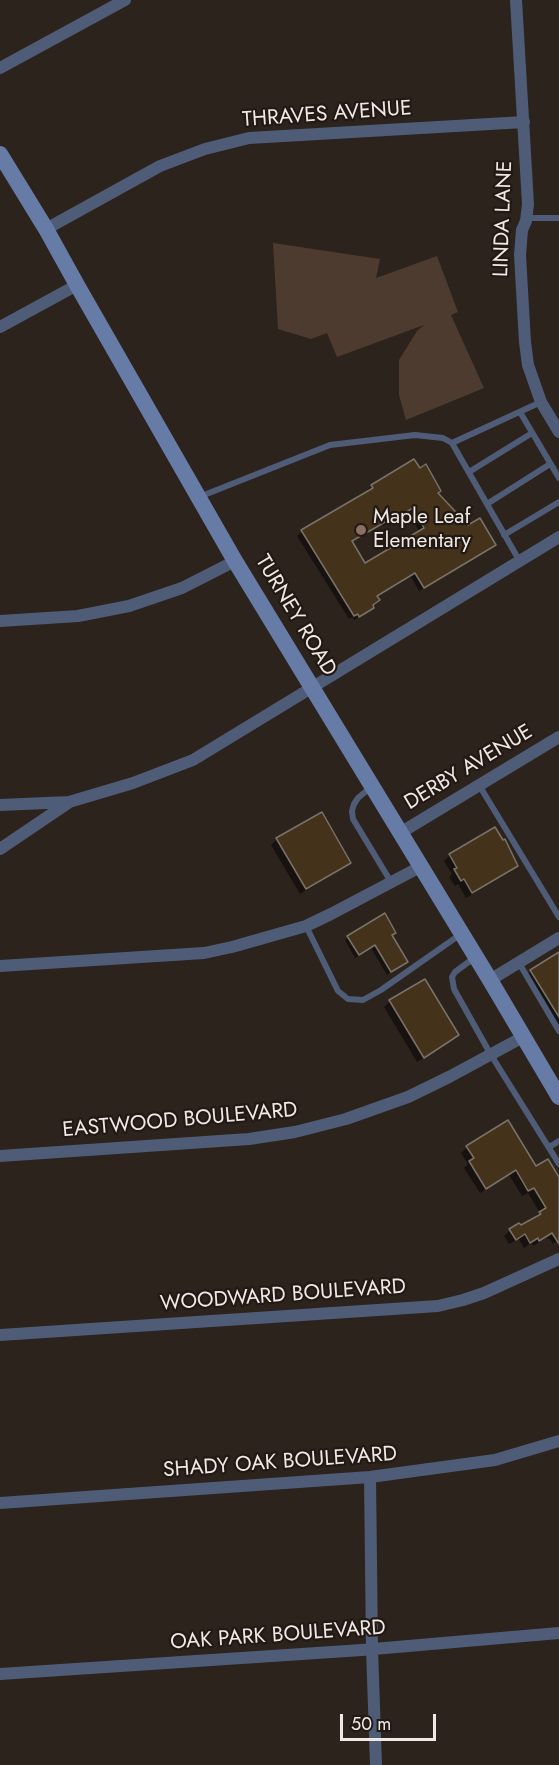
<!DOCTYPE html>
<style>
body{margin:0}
#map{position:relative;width:559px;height:1765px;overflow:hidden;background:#2c231d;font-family:Jost,sans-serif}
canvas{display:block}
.scale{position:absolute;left:340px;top:1714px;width:96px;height:27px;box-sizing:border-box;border:3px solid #efe9e5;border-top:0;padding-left:8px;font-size:18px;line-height:21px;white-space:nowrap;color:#efe9e5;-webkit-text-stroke:4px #221914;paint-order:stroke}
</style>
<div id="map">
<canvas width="559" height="1765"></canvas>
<div class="scale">50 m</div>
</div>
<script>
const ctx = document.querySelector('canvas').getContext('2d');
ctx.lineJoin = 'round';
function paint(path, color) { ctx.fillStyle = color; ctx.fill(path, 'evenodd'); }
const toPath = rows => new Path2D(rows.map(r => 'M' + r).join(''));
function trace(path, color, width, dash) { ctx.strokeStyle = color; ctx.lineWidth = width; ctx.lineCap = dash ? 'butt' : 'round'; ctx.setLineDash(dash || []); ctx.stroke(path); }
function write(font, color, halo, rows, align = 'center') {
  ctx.font = font + ' Jost,sans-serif'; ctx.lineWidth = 4.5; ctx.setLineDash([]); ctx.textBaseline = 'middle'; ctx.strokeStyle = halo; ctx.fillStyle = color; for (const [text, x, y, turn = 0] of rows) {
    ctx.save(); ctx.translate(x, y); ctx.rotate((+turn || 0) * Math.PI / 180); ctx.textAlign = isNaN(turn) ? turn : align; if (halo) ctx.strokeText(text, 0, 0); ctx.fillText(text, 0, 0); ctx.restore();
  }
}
paint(toPath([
 [273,243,380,259,376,278,437,256,458,312,451,315,484,388,406,420,399,395,399,360,417,331,424,325,337,357,327,333,311,339,278,329]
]), '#4d3b2f');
paint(toPath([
 [372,486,436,494,468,527,494,545,490,549,419,591,411,577,376,597,378,600,371,606,372,608,368,612,354,620,353,617,349,619,297,536,302,531,369,492,368,490],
 [408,511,420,533,364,565,351,542,382,524,383,526],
 [277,839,350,862,344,868,300,894,271,845],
 [450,855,516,866,510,872,466,898,458,884,455,886,449,877,452,874,444,861],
 [391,936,406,962,387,975,371,948,355,958,345,940,348,937],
 [559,954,559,1032,526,976,531,971],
 [390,1001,457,1035,451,1041,417,1062,384,1007],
 [467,1147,536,1168,559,1180,559,1240,553,1244,549,1238,547,1239,546,1238,533,1246,531,1243,524,1248,519,1239,509,1244,504,1236,510,1230,521,1227,533,1220,540,1213,528,1193,522,1196,509,1175,480,1193,464,1168,468,1164,461,1153]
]), '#0007');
const building = toPath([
 [414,459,420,468,426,464,441,491,438,493,468,525,480,518,496,545,424,588,415,573,377,596,380,600,373,605,374,608,359,617,358,614,354,616,301,530,373,488,371,485,414,459],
 [413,508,424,528,365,563,352,541,387,521,388,523,413,508],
 [322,812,351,863,306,889,276,838,322,812],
 [495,827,503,840,505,839,518,866,472,893,464,879,461,881,454,869,457,868,449,854,495,827],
 [385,913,396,933,392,935,408,962,391,972,375,945,359,955,347,936,385,913],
 [559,952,559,1017,530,970,559,952],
 [425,979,459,1035,424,1058,389,1000,425,979],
 [508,1120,536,1166,548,1159,559,1177,559,1244,552,1233,539,1241,538,1238,530,1243,525,1234,516,1240,509,1229,519,1223,521,1225,541,1214,539,1212,546,1208,534,1188,528,1191,516,1170,486,1189,469,1161,474,1158,466,1146,508,1120]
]);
paint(building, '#44331a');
trace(building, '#797268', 1.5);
trace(toPath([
 [527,218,559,218],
 [520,412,559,478],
 [452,443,541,402],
 [469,472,532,433],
 [199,497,330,445,415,435,443,438,452,443,519,560],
 [487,504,550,464],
 [504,535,559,502],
 [479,785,559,917],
 [371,787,358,798,354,804,352,811,353,819,391,882],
 [306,926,338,991,348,999,363,1000,381,990,461,934],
 [474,958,455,972,452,977,454,989,491,1055,559,1164],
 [519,963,559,1031],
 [549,1147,559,1141]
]), '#4f5c78', 6);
trace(toPath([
 [516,0,528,204,526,221,522,230,520,255,525,342,528,365,541,402,559,432],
 [0,68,125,0],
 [46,229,160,166,205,149,249,138,524,122],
 [0,327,77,285],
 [0,621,78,616,129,606,182,588,235,561],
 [0,805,69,802,133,783,193,760,559,537],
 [400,833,559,737],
 [0,849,68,803],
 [0,966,204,953,232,947,306,926,331,914,420,867],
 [490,980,559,938],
 [0,1156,249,1139,295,1132,346,1119,408,1097,449,1077,523,1037],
 [0,1335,438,1306,463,1300,484,1293,559,1259],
 [370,1477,372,1649,376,1765],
 [0,1503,370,1477,495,1460,559,1441],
 [0,1674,362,1650,559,1633]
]), '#4f5c78', 12);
trace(toPath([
 [0,154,46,229,77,285,235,561,490,980,559,1097]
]), '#667ba6', 16);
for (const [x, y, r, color] of [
 [361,530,6,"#8d6e63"]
]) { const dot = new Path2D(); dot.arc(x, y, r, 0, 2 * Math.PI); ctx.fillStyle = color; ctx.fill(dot); trace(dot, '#221914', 2); }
write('21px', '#efe9e5', '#221914', [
 ["THRAVES AVENUE",327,115,-4],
 ["LINDA LANE",504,219,-88],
 ["TURNEY ROAD",295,616,59],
 ["DERBY AVENUE",469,768,-31],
 ["EASTWOOD BOULEVARD",180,1121,-5],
 ["WOODWARD BOULEVARD",283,1296,-4],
 ["SHADY OAK BOULEVARD",280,1463,-4],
 ["OAK PARK BOULEVARD",278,1636,-4]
]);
write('21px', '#efe9e5', '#221914', [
 ["Maple Leaf",373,518],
 ["Elementary",373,542]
], 'left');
</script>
